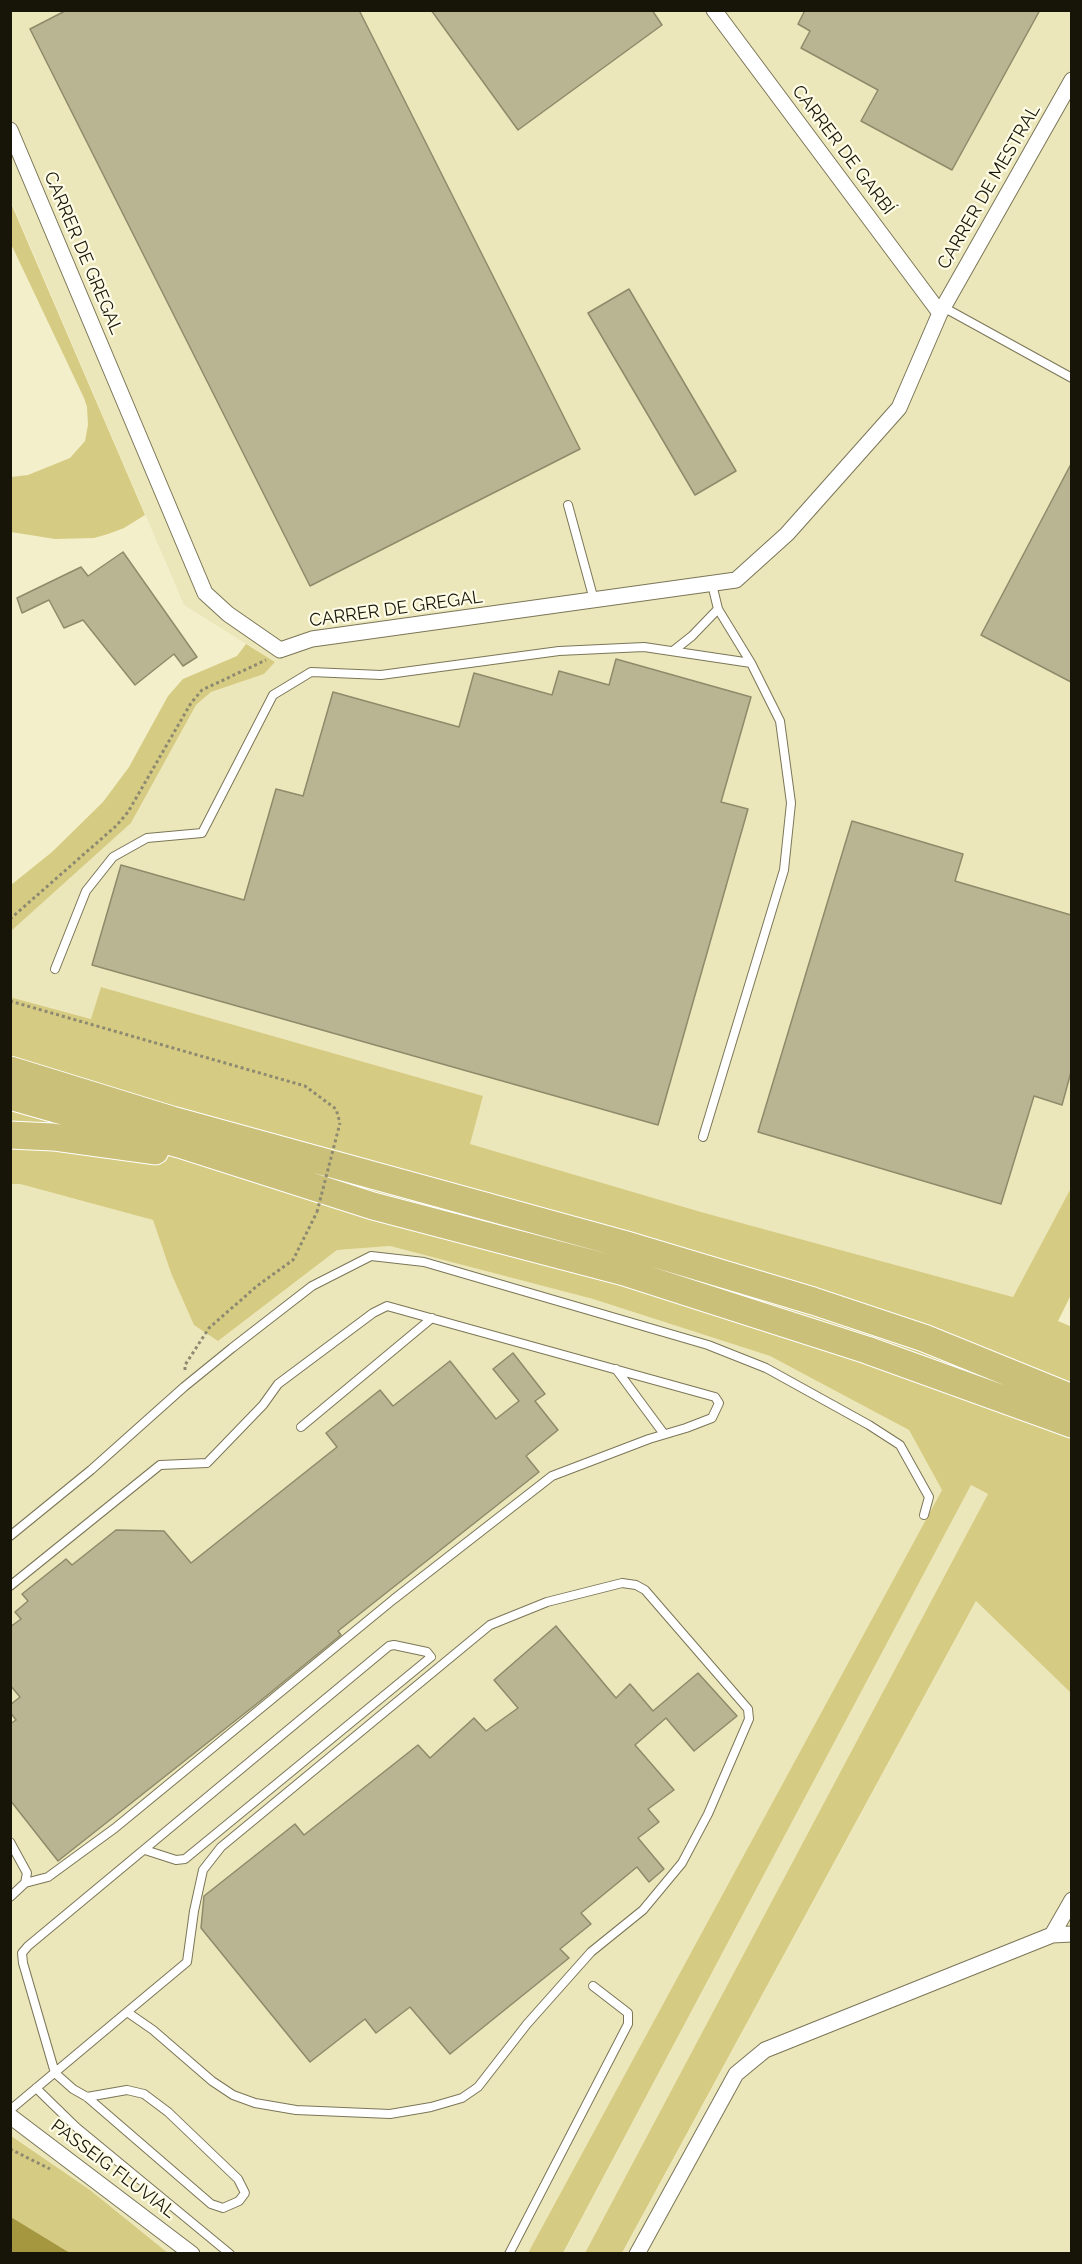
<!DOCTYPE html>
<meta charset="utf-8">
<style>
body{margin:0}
#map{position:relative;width:1082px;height:2264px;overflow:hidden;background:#f4efcb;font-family:Raleway,sans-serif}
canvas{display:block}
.frame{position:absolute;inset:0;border:12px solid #171508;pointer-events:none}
</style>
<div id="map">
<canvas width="1082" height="2264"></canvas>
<div class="frame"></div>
</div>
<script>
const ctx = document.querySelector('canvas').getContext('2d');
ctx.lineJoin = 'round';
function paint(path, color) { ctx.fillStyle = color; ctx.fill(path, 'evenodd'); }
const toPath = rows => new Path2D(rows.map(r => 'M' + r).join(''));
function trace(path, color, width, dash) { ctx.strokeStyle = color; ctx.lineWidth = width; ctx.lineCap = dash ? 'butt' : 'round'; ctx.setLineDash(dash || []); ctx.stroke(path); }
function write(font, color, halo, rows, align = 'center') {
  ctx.font = font + ' Raleway,sans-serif'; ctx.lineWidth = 4.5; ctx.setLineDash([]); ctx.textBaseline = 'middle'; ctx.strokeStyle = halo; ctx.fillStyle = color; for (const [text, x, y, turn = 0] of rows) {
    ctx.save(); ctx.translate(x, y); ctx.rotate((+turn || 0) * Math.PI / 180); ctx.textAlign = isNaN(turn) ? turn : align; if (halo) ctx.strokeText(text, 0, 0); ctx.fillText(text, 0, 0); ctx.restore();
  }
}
paint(toPath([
 [11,11,1071,11,1072,1187,1013,1297,701,1212,469,1144,483,1097,102,987,92,1019,11,997,10,931,131,823,196,705,211,692,264,674,275,662,184,605,11,201],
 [11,1184,19,1184,153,1220,171,1273,218,1341,337,1250,390,1246,593,1299,770,1356,909,1430,942,1490,528,2253,168,2253,90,2190,11,2135],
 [971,1485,988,1494,585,2253,563,2254],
 [977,1600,1071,1693,1071,2253,622,2254]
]), '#ece7bb');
paint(toPath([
 [10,201,145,515,124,528,108,534,94,538,55,539,11,532,11,477,28,475,70,458,85,441,88,425,87,407,84,398,11,244],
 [246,644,275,662,264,674,211,692,196,705,131,823,11,931,11,885,52,852,103,802,129,767,168,696,183,679,237,656],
 [101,987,483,1096,470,1144,701,1212,1013,1297,1071,1188,1071,1295,1058,1321,1072,1327,1071,1693,976,1601,622,2253,585,2253,988,1494,971,1485,563,2253,528,2253,942,1490,909,1430,770,1356,593,1299,390,1246,337,1250,218,1341,194,1325,171,1273,153,1220,20,1184,11,1184,10,997,91,1019],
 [10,2135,90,2190,168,2253,70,2253,11,2217]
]), '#d6cb82');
paint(toPath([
 [11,2217,70,2253,11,2253]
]), '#a49740');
const building = toPath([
 [67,10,359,10,580,449,310,586,30,29,67,10],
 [431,10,652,10,662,25,518,130,431,10],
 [805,10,1040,10,952,170,861,121,878,90,801,48,810,31,798,24,805,10],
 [629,289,736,471,695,495,588,313,629,289],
 [1071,464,1071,682,981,635,1071,464],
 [123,552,197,657,183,666,174,654,135,685,83,620,64,628,49,600,22,613,17,598,81,567,88,576,123,552],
 [616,659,751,697,721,802,748,809,658,1125,92,965,121,865,244,900,276,789,303,796,333,692,459,727,474,673,552,695,559,671,609,685,616,659],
 [852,821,963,854,955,881,1071,915,1071,1072,1062,1105,1034,1096,1001,1204,758,1132,852,821],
 [513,1353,545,1394,535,1401,558,1430,526,1456,539,1472,338,1631,341,1635,259,1702,58,1861,10,1800,10,1724,16,1720,10,1712,10,1705,20,1697,10,1685,10,1627,21,1619,15,1612,28,1601,22,1594,66,1559,72,1565,116,1530,164,1531,191,1563,337,1447,326,1433,380,1390,393,1406,450,1361,496,1419,519,1401,493,1369,513,1353],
 [556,1626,616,1698,630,1684,653,1711,698,1673,737,1716,694,1751,666,1718,635,1745,674,1790,648,1809,659,1822,638,1838,664,1869,649,1882,637,1867,581,1913,591,1924,560,1949,569,1958,450,2054,410,2007,376,2033,365,2019,310,2062,201,1928,204,1896,295,1824,304,1835,418,1745,430,1758,474,1718,486,1731,518,1708,494,1680,556,1626]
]);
paint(building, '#b9b492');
trace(building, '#8f8a69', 1.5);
const lane = toPath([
 [943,307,1072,378],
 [568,505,594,600],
 [712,584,718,609,751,663],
 [673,651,692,636,718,609],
 [55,969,86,891,113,857,147,838,202,833,273,695,311,672,381,675,559,651,644,647,751,663,780,721,791,803,784,870,703,1137],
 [616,1369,664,1434],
 [301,1427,432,1318],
 [10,1536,91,1470,184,1387,232,1348,312,1286,371,1256,424,1262,708,1345,766,1368,869,1425,900,1445,929,1497,924,1515],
 [10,1586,160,1465,207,1463,263,1405,278,1384,373,1313,387,1306,715,1397,719,1403,712,1418,686,1428,649,1439,552,1476,394,1599,115,1828,48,1877,25,1883],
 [10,1842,27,1873,25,1883,10,1897],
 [36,2088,76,2127,230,2254],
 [87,2097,127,2090,144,2094,168,2112,238,2179,245,2193,239,2201,223,2208,211,2204,87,2097,73,2089,55,2073,23,1963,22,1953,28,1946,389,1646,394,1645,427,1652,431,1657,185,1859,176,1860,145,1850],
 [10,2110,127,2012,187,1962,194,1911,203,1870,221,1847,490,1625,547,1602,622,1583,636,1585,645,1590,748,1709,749,1719,708,1814,682,1863,643,1910,591,1952,527,2024,478,2087,462,2098,431,2107,390,2114,296,2110,255,2103,233,2095,212,2081,153,2030,127,2012],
 [509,2254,628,2024,628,2013,593,1986]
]);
const street = toPath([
 [714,10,940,313],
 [10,130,205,593,228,614,280,650,312,639,736,580,787,534,899,408,940,313,1072,80],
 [1052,1935,1072,1934],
 [10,2116,192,2254],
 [637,2254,736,2074,765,2050,1052,1935,1072,1900]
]);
const highway = toPath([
 [10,1070,172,1120,623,1244,813,1301,924,1338,1072,1398],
 [10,1096,179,1144,373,1206,624,1272,867,1350,1072,1424],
 [10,1135,53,1137,155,1151]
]);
trace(lane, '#7b7657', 10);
trace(street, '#7b7657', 17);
trace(highway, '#fff', 29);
trace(toPath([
 [10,919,116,826,128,812,191,703,202,690,266,660],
 [10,1001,305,1086,336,1109,340,1123],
 [185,1370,185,1365,209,1328,257,1286,293,1260,317,1212],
 [10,2149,50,2169]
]), '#8e8a71', 3, [3, 3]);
trace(lane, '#fff', 8);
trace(street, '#fff', 15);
trace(highway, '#cbc079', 27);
trace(toPath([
 [317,1212,340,1123]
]), '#8e8a71', 3, [3, 3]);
write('18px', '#171508', '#fefbe6', [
 ["CARRER DE GARBÍ",843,150,53],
 ["CARRER DE MESTRAL",989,187,-60],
 ["CARRER DE GREGAL",83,253,67],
 ["CARRER DE GREGAL",396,609,-8],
 ["PASSEIG FLUVIAL",113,2169,37]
]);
</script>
